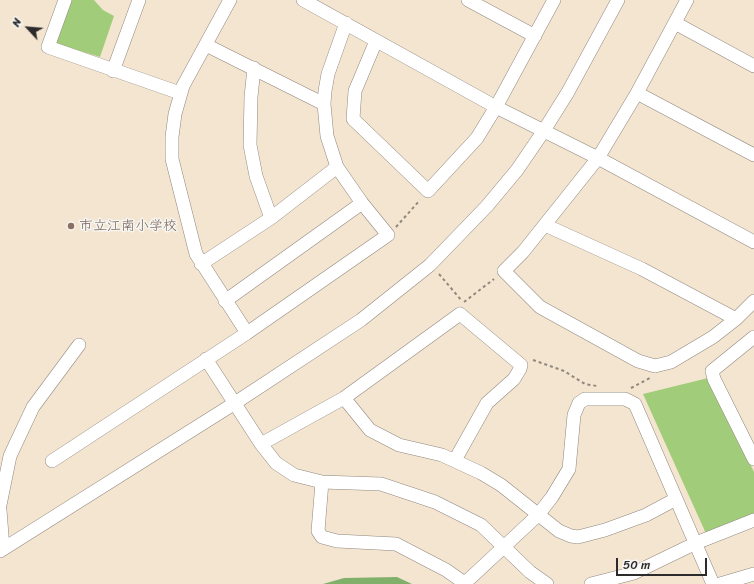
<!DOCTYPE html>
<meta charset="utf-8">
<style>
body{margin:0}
#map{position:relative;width:754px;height:584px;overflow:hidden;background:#f4e5d1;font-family:Sriracha,sans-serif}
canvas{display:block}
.north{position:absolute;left:8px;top:8px;width:40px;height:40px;-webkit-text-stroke:3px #f6f6f2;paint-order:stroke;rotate:296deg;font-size:11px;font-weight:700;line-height:16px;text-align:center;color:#2b2b2b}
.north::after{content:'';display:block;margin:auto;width:14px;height:18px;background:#2b2b2b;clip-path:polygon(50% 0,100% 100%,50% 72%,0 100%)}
.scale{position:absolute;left:616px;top:558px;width:91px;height:18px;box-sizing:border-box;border:2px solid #2b2b2b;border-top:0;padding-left:5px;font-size:12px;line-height:14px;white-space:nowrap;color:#2b2b2b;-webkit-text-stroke:3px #f6f6f2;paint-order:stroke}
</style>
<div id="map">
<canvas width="754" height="584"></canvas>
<div class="north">N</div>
<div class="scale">50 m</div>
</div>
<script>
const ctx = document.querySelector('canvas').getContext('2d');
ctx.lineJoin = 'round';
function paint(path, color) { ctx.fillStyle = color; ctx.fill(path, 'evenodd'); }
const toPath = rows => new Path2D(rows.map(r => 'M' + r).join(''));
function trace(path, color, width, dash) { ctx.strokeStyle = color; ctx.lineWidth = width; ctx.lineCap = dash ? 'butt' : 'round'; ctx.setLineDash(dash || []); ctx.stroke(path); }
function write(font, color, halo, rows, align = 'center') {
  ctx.font = font + ' Sriracha,"Klee One",sans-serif'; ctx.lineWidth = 3; ctx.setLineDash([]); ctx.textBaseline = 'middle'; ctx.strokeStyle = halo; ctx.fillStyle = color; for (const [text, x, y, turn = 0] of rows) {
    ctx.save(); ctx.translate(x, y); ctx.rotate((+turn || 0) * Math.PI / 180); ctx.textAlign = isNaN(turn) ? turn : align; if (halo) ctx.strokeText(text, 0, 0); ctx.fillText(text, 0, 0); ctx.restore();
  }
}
paint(toPath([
 [71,0,94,0,103,10,114,16,100,57,54,43],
 [708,378,754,472,754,516,708,538,643,394]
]), '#a1cd7a');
paint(toPath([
 [397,577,412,584,323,584,344,578]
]), '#80b06a');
const minor = toPath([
 [65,0,48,47,180,93],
 [230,0,183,86,175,114,172,137,172,159,196,254,247,333],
 [303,0,496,107,598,158,754,242],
 [468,0,535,36],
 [687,0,637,93,598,158,523,252,504,271,540,307,638,361,655,366,671,362,713,337,736,319,754,301],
 [675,23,754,66],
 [376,41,355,91,353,119,428,191,477,138,496,107,554,0],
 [206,45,324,104],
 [254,68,251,97,250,145,256,176,271,218],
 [113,71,139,0],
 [637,93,754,155],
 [545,225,642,269,736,319],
 [201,264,271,218,337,167],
 [225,301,362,203],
 [754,337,712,371,714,379,754,459],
 [206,359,261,444,276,463,294,475,322,482,381,484,435,502,481,525,530,572,547,584],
 [344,398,370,430,399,445,442,455,481,473,501,485,559,531,571,536,578,537,605,530,646,515,676,499],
 [261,444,344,398,460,314,521,365,520,369,514,379,487,403,455,460],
 [52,461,247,333,388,235,362,203,337,167,327,136,324,104,325,91,328,74,346,23],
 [322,482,318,531,322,537,337,541,396,544,446,570,466,584],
 [0,505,10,456,33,407,79,345],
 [0,510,3,548],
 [0,551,235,403,361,320,430,265,487,206,517,170,543,132,568,92,618,0],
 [465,583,538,515,552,497,569,469,574,415,579,403,585,399,625,399,635,404,713,584],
 [591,584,634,573,696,543,754,520],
 [720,584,754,574]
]);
trace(minor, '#90887e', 14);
trace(toPath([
 [396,227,420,200],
 [439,274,462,301],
 [464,302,494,279],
 [533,360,564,371,585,384,597,386],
 [631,388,650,378]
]), '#90887e', 2, [3, 3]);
trace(minor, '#fff', 13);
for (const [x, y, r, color] of [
 [71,226,4,"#8d6e63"]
]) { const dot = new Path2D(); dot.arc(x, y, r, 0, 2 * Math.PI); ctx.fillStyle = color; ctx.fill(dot); trace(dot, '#f6f6f2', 1.5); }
write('14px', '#785e54', '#f6f6f2', [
 ["市立江南小学校",79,226]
], 'left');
</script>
